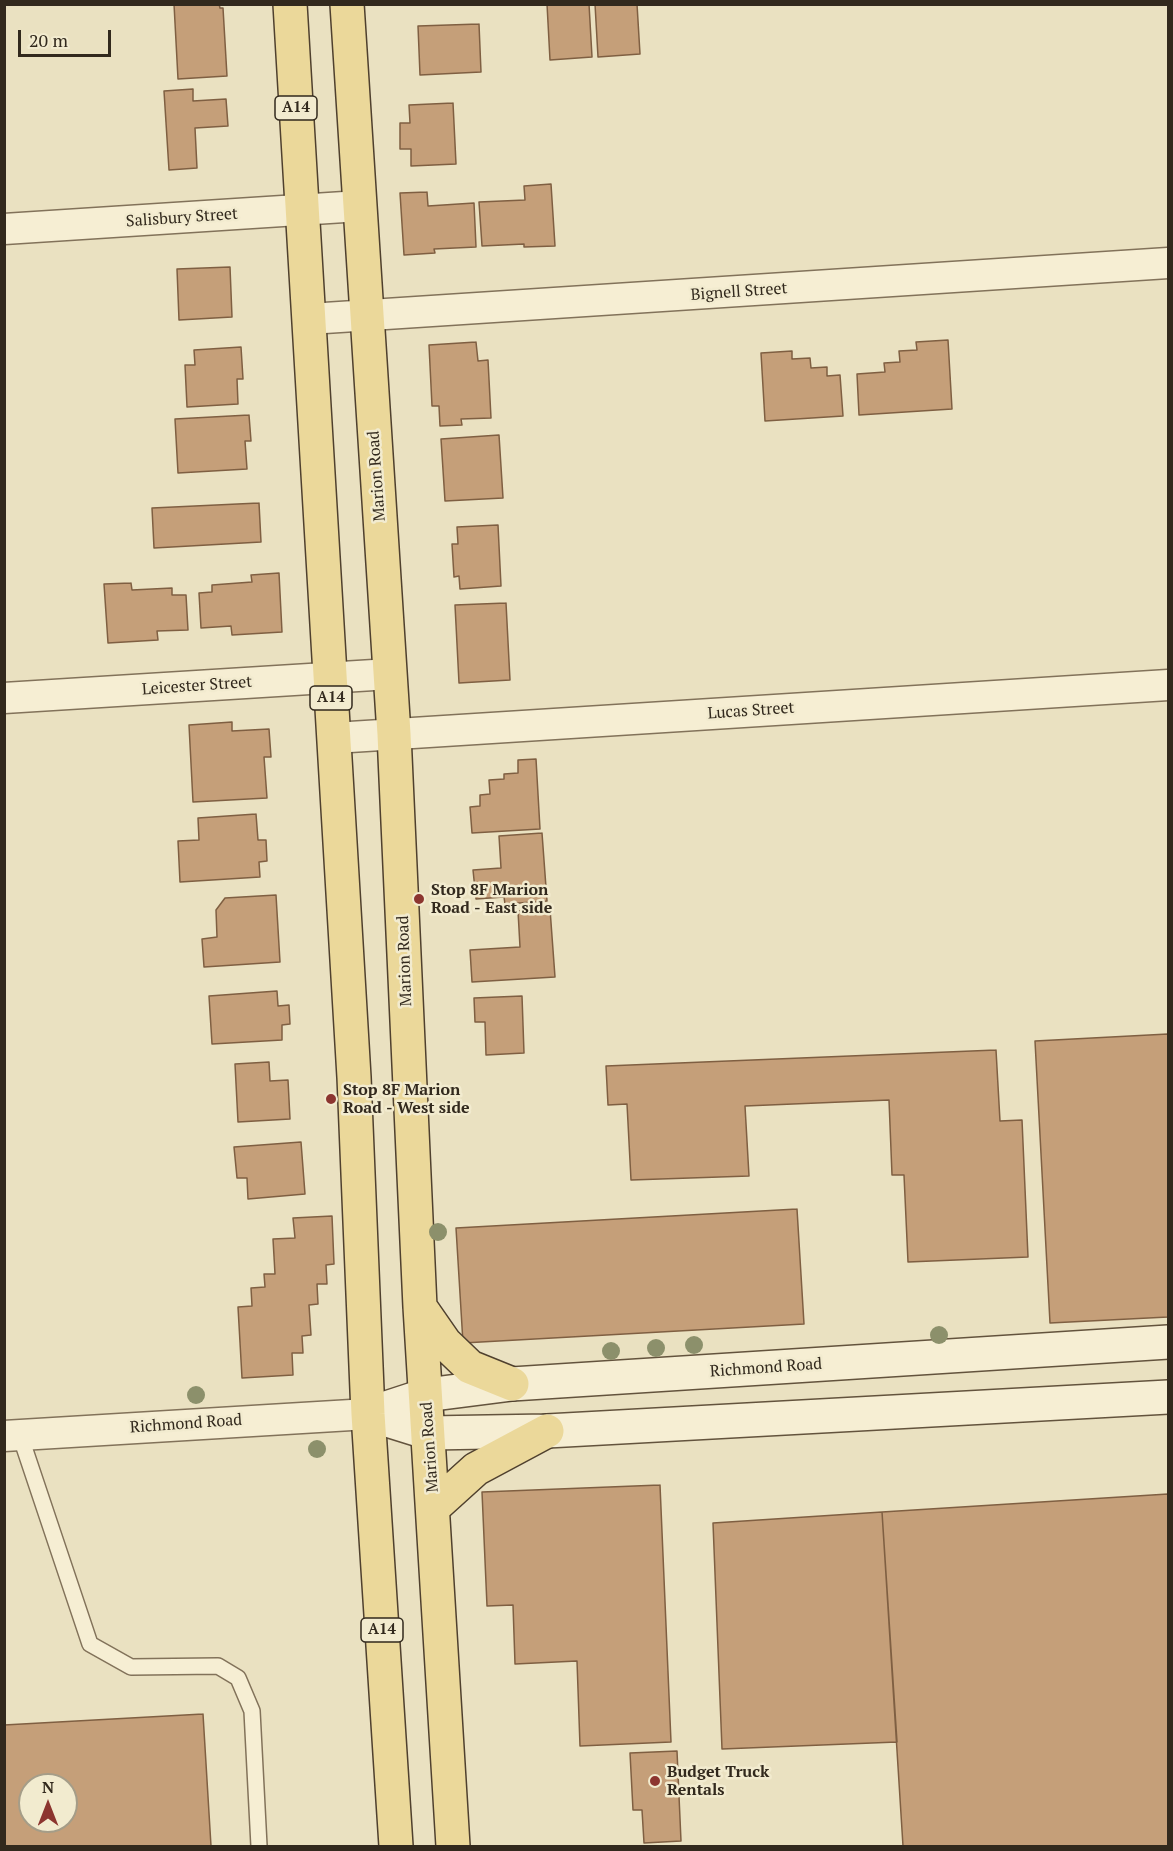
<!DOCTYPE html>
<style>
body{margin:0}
#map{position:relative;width:1173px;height:1851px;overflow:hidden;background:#eae1c1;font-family:"PT Serif",serif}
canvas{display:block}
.frame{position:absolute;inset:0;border:6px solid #32291d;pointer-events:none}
.north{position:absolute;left:18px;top:1773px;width:60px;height:60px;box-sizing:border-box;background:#f2ebcf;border:2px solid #a59d88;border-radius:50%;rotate:0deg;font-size:16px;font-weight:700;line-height:24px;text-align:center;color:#32291d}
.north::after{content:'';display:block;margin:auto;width:21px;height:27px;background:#8c352f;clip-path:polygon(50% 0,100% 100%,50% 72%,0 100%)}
.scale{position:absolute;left:18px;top:30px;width:93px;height:27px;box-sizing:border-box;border:3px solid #32291d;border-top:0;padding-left:8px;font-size:18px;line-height:21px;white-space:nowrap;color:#32291d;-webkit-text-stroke:4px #f2ebcf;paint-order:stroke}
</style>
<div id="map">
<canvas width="1173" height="1851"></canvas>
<div class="frame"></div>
<div class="north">N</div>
<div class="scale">20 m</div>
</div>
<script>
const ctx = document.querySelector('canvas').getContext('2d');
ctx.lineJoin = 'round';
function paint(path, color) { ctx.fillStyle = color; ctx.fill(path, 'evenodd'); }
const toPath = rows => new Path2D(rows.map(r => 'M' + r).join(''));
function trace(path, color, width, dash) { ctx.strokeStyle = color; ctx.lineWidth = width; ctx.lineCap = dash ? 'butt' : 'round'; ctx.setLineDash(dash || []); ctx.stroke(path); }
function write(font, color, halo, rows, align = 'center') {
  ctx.font = font + ' "PT Serif",serif'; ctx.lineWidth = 5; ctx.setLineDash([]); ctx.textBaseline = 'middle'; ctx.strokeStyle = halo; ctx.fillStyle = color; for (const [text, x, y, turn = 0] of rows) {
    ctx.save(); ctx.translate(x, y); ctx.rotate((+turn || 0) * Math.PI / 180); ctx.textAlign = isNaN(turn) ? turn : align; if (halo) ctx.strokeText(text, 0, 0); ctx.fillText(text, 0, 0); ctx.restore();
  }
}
const building = toPath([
 [174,4,219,4,220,8,223,8,227,76,178,79,174,4],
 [547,4,589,4,592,57,550,60,547,4],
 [595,4,637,4,640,54,598,57,595,4],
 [479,24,481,72,420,75,418,26,479,24],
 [193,89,193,101,226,99,228,126,195,128,197,168,169,170,164,91,193,89],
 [453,103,456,164,411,166,411,149,400,149,400,123,410,123,409,105,453,103],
 [551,184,555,246,524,247,524,244,482,246,479,202,525,200,524,186,551,184],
 [427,192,428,206,474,203,476,247,434,249,435,253,404,255,400,193,427,192],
 [230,267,232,317,179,320,177,269,230,267],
 [948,340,952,409,859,415,857,374,885,372,884,363,900,362,899,351,917,350,916,342,948,340],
 [476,342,478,361,488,360,491,418,461,419,462,425,440,426,439,406,432,406,429,345,476,342],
 [241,347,243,379,237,379,238,404,187,407,185,365,195,365,194,350,241,347],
 [792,351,792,359,810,358,811,368,827,367,827,376,840,375,843,416,765,421,761,353,792,351],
 [249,415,251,441,245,441,247,469,178,473,175,419,249,415],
 [499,435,503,498,445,501,441,439,499,435],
 [259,503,261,542,154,548,152,508,259,503],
 [498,525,501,586,460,589,459,576,454,577,452,544,458,544,457,527,498,525],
 [279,573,282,632,232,635,231,626,201,628,199,593,212,592,212,585,252,582,251,575,279,573],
 [131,583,132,590,172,588,172,595,186,595,188,630,157,631,158,640,108,643,104,584,131,583],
 [506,603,510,680,459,683,455,605,506,603],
 [232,722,232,731,269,729,271,757,264,757,267,798,193,802,189,725,232,722],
 [536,759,540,829,472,833,470,807,480,806,480,795,490,794,489,780,504,779,504,774,518,773,518,760,536,759],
 [256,814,258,840,266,840,267,861,259,862,260,877,180,882,178,841,199,840,198,818,256,814],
 [542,833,547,901,505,904,504,897,476,899,473,870,501,868,499,836,542,833],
 [276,895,280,962,204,967,202,939,217,937,216,910,225,898,276,895],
 [550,909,555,977,472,982,470,950,520,947,518,911,550,909],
 [277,991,278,1006,289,1005,290,1024,282,1025,282,1040,212,1044,209,996,277,991],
 [522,996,524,1053,486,1055,485,1022,475,1022,474,998,522,996],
 [1168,1034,1168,1317,1050,1323,1035,1041,1168,1034],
 [996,1050,1000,1121,1022,1120,1028,1257,908,1262,904,1175,892,1175,889,1100,745,1106,749,1176,631,1180,627,1104,608,1105,606,1066,996,1050],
 [269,1062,270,1081,288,1080,290,1119,238,1122,235,1064,269,1062],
 [301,1142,305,1194,248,1199,247,1178,237,1178,234,1147,301,1142],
 [797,1209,804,1324,463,1343,456,1228,797,1209],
 [332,1216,334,1264,326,1265,327,1284,317,1284,318,1304,309,1305,311,1335,302,1336,303,1353,292,1353,293,1375,242,1378,238,1307,252,1306,251,1288,265,1287,264,1274,275,1274,273,1239,295,1238,293,1218,332,1216],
 [660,1485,671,1742,580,1746,577,1661,515,1664,513,1605,487,1606,482,1492,660,1485],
 [1168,1494,1168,1846,903,1846,882,1512,1168,1494],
 [882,1512,897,1742,722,1749,713,1523,882,1512],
 [203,1714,211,1846,4,1846,4,1725,203,1714],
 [30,1785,66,1785,66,1821,30,1821,30,1785],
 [677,1751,681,1841,644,1843,642,1810,633,1810,630,1753,677,1751]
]);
paint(building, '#c59f79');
trace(building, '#7f5f42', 1.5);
const service = toPath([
 [20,1435,90,1644,131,1667,218,1666,238,1678,252,1711,259,1846]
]);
const minor = toPath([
 [4,229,360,206],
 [309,319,1168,263],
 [4,698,390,674],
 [334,738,1168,685],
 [4,1436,368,1414]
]);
const secondary = toPath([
 [368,1414,426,1395,512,1384,1168,1342],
 [368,1414,429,1433,547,1431,1168,1397]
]);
const primary = toPath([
 [290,4,354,1077,368,1414,396,1846],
 [347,4,394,734,420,1307,453,1846],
 [420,1307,445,1343,470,1367,512,1384],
 [434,1507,476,1469,547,1431]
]);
trace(service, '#82725a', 18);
trace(minor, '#82725a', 33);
trace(secondary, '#63533d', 36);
trace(primary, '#4f402e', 36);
trace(service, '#f6eed3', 15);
trace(minor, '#f6eed3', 30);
trace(secondary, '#f6eed3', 33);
trace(primary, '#ebd89a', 33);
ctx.fillStyle = '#8c906b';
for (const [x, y] of [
 [438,1232],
 [939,1335],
 [694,1345],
 [656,1348],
 [611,1351],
 [196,1395],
 [317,1449]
]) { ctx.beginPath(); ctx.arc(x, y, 9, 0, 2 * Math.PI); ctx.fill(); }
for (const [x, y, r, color] of [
 [419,899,6,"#8c352f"],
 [331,1099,6,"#8c352f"],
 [655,1781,6,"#8c352f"]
]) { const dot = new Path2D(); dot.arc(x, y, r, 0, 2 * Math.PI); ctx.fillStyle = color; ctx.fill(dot); trace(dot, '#f2ebcf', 2); }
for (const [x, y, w] of [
 [296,108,42],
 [331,698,42],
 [382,1630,42]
]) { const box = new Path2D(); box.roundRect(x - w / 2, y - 12, w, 24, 4.5); ctx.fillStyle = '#f2ebcf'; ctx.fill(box); trace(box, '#32291d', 1.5); }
write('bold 15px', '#32291d', null, [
 ["A14",296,108],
 ["A14",331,698],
 ["A14",382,1630]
]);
write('16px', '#32291d', '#f2ebcf', [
 ["Salisbury Street",182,218,-4],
 ["Bignell Street",739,292,-4],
 ["Marion Road",377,476,-94],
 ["Leicester Street",197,686,-4],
 ["Lucas Street",751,711,-4],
 ["Marion Road",405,961,-92],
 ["Richmond Road",766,1368,-4],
 ["Richmond Road",186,1424,-4],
 ["Marion Road",430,1447,-94]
]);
write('bold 16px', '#32291d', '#f2ebcf', [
 ["Stop 8F Marion",431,890],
 ["Road - East side",431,908],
 ["Stop 8F Marion",343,1090],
 ["Road - West side",343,1108],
 ["Budget Truck",667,1772],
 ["Rentals",667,1790]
], 'left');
</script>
